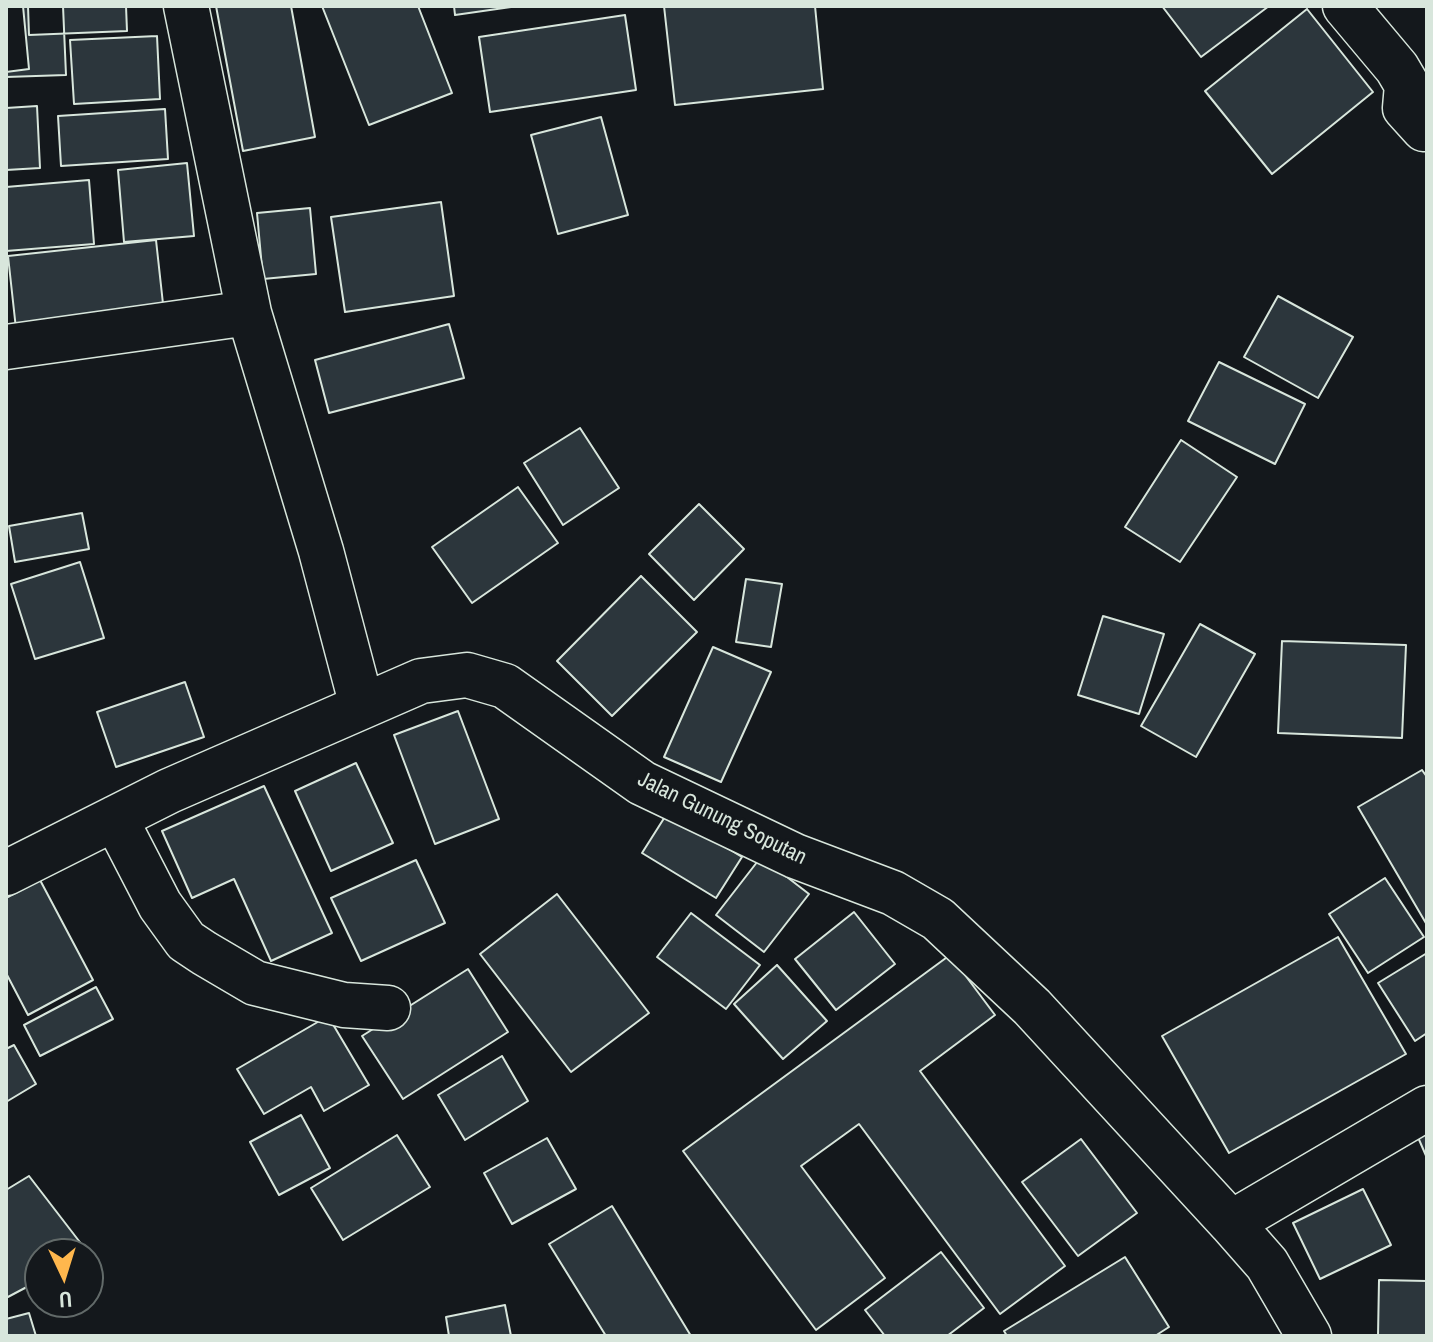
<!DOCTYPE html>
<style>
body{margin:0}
#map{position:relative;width:1433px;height:1342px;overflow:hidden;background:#14181c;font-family:"Archivo Narrow",sans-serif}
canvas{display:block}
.frame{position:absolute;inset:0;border:8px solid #d8e6dc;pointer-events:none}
.north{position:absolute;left:24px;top:1238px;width:80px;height:80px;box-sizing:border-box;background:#14181c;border:2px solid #626a69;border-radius:50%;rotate:176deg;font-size:22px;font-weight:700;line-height:32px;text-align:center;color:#d8e6dc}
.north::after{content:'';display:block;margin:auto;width:28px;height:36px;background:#ffb74d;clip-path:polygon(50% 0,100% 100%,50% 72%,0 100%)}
</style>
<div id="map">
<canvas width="1433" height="1342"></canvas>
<div class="frame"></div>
<div class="north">U</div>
</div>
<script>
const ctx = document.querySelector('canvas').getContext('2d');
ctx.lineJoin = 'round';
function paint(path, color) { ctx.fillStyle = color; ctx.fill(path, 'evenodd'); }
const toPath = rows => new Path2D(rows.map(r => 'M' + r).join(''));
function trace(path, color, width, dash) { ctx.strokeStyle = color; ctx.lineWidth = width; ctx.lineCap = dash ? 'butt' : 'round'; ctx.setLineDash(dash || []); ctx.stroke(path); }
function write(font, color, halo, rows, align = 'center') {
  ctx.font = font + ' "Archivo Narrow",sans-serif'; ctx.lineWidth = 6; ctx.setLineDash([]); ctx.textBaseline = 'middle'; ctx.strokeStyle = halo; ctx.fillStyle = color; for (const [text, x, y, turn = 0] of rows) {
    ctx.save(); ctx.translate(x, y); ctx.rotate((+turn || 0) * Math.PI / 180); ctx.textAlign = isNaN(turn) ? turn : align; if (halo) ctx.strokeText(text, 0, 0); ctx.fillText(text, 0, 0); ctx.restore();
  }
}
const building = toPath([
 [6,6,23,6,29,69,6,72,6,6],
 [6,6,63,6,66,75,6,77,6,6],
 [28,6,126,6,127,31,29,35,28,6],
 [216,6,291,6,315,137,243,151,216,6],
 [322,6,418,6,452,93,369,125,322,6],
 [454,6,518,6,455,15,454,6],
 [664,6,815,6,823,89,675,105,664,6],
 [1162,6,1269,6,1201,57,1162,6],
 [1307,9,1373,92,1272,174,1205,91,1307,9],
 [625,15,636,90,490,112,479,37,625,15],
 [157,36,160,99,74,104,70,40,157,36],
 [37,106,40,168,6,170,6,108,37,106],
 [165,109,168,159,61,166,58,116,165,109],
 [601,117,628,215,558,234,531,135,601,117],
 [187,163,194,236,124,242,118,170,187,163],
 [89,180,94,244,6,251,6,187,89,180],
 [441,202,454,296,345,312,331,217,441,202],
 [310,208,316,274,263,279,257,213,310,208],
 [156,240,165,322,17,338,8,256,156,240],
 [1278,296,1353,337,1318,398,1244,357,1278,296],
 [449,324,464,378,329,413,315,360,449,324],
 [1219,362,1305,404,1275,464,1188,421,1219,362],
 [580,428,619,488,563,525,524,463,580,428],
 [1181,440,1237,477,1180,562,1125,527,1181,440],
 [518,487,558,543,472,603,432,547,518,487],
 [699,504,744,549,694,600,649,554,699,504],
 [82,513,89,549,15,562,9,526,82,513],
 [80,562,104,638,35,659,11,584,80,562],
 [641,576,697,632,612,716,557,661,641,576],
 [746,579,782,584,771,647,736,642,746,579],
 [1103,616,1164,634,1139,714,1078,695,1103,616],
 [1200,624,1255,654,1196,757,1141,726,1200,624],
 [1282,641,1406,645,1402,738,1278,733,1282,641],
 [713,647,771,672,721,782,664,757,713,647],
 [185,682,204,737,116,767,97,712,185,682],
 [458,711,499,819,435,844,394,735,458,711],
 [356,763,393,843,331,871,295,791,356,763],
 [1422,770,1427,777,1427,925,1358,807,1422,770],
 [264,786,332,933,271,961,234,879,192,898,162,831,264,786],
 [668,812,742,857,716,898,642,853,668,812],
 [761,857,809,894,764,952,716,915,761,857],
 [416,860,445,923,361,961,331,898,416,860],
 [1385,878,1424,937,1368,973,1329,914,1385,878],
 [40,880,93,980,28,1015,6,973,6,898,40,880],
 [557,894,649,1013,571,1072,480,954,557,894],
 [854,912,895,964,836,1010,795,959,854,912],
 [691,913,760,965,726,1009,657,957,691,913],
 [1338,937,1406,1054,1229,1153,1162,1036,1338,937],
 [1427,953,1427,1033,1415,1041,1378,983,1427,953],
 [950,955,995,1015,920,1071,1065,1266,1000,1314,859,1124,801,1166,885,1278,816,1330,683,1151,950,955],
 [777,965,827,1021,783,1059,734,1004,777,965],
 [468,969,508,1032,403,1099,362,1036,468,969],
 [96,987,113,1019,40,1056,24,1025,96,987],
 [328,1016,369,1085,324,1111,311,1087,264,1114,237,1069,328,1016],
 [14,1045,36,1084,6,1102,6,1049,14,1045],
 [502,1056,528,1101,465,1140,438,1095,502,1056],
 [301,1115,330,1168,279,1195,250,1142,301,1115],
 [1427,1131,1427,1158,1417,1135,1427,1131],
 [397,1135,430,1187,343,1240,311,1188,397,1135],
 [547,1138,576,1189,512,1224,484,1173,547,1138],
 [1081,1139,1137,1213,1078,1256,1022,1182,1081,1139],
 [29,1176,89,1254,40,1254,40,1280,6,1298,6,1190,29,1176],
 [1363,1189,1391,1245,1320,1279,1293,1223,1363,1189],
 [612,1206,691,1336,606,1336,549,1244,612,1206],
 [941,1252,984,1308,947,1336,885,1336,865,1310,941,1252],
 [1125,1257,1169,1327,1155,1336,1007,1336,1004,1331,1125,1257],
 [1379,1280,1427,1281,1427,1336,1378,1336,1379,1280],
 [505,1305,511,1336,449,1336,446,1317,505,1305],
 [29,1313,36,1336,6,1336,6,1319,29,1313]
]);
paint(building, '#2c363c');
trace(building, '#d8e6dc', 2);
const minor = toPath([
 [186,6,249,313,321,551,362,706],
 [1345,6,1397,68,1407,85,1405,108,1424,129],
 [6,347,249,313],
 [115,818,160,905,186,941,204,953,255,983,344,1005,388,1008],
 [6,873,169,791,421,681,467,675,505,686,642,783,795,856,893,893,938,919,1032,1007,1231,1223,1267,1264,1309,1336],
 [1231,1223,1427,1108]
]);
trace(minor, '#d8e6dc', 47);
trace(minor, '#14181c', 44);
write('22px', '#d8e6dc', '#14181c', [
 ["Jalan Gunung Soputan",722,819,26]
]);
</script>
